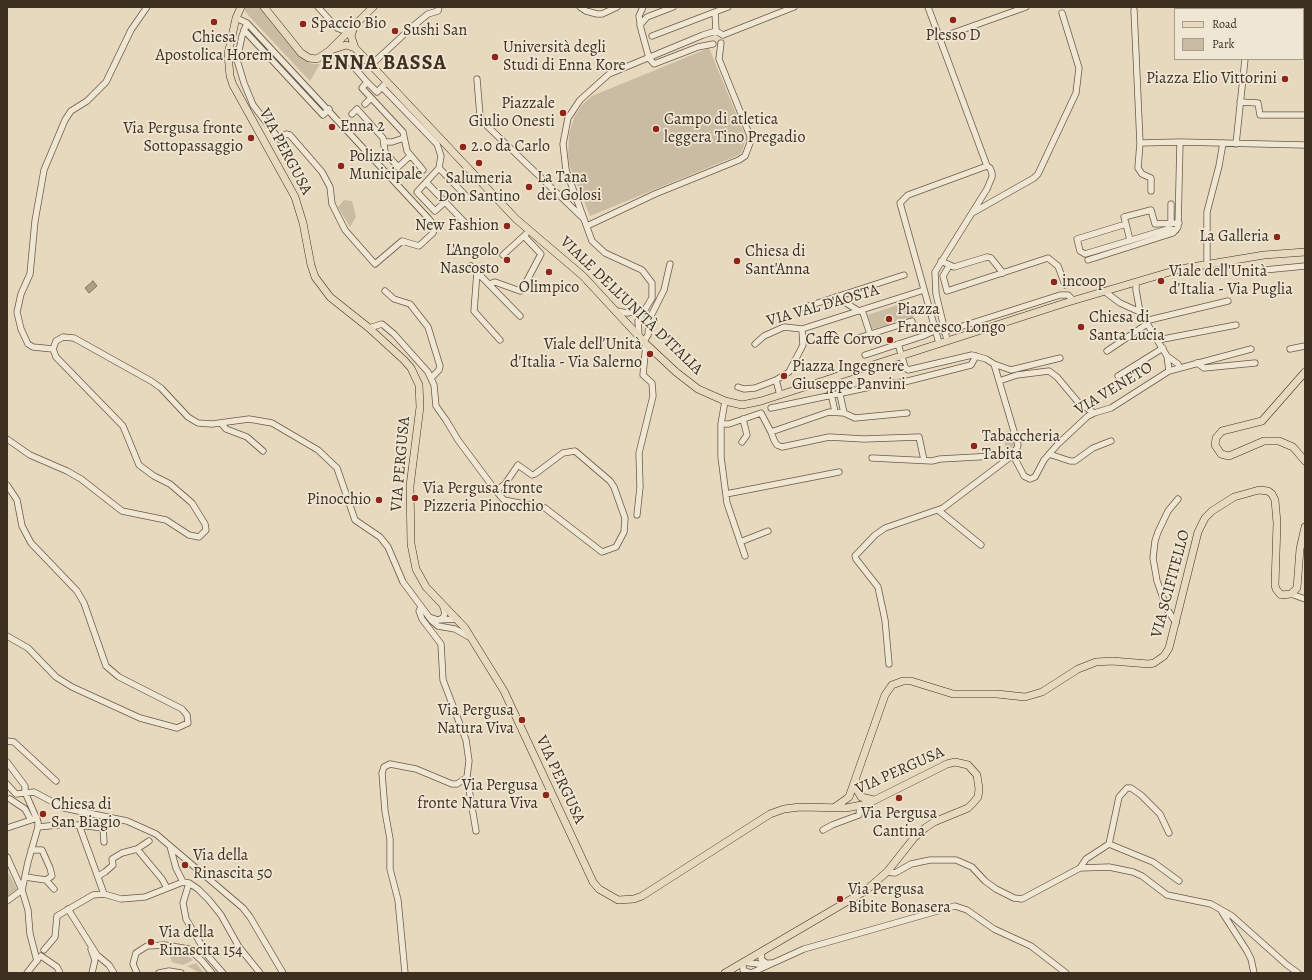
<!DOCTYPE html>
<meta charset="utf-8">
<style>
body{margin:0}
#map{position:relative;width:1312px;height:980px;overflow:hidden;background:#e7d9bd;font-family:Alegreya,serif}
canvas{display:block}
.frame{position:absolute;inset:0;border:8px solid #3e3020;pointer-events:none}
.legend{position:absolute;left:1174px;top:8px;width:130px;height:52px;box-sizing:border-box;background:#efe6d4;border:1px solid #a89d8c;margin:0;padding:5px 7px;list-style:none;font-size:12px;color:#3e3020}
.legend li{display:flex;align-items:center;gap:8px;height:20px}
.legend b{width:20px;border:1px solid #a89d8c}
</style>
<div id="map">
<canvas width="1312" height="980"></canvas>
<div class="frame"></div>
<ul class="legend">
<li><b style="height:5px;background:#e7d9bd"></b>Road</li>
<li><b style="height:11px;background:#cabca2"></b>Park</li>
</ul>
</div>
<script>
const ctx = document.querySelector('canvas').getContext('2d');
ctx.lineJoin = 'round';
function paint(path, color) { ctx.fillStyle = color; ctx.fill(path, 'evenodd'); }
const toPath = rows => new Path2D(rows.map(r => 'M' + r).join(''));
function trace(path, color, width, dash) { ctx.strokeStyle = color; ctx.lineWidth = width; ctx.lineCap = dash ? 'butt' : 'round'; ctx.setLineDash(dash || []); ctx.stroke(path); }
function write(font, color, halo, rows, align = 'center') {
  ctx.font = font + ' Alegreya,serif'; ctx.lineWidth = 3.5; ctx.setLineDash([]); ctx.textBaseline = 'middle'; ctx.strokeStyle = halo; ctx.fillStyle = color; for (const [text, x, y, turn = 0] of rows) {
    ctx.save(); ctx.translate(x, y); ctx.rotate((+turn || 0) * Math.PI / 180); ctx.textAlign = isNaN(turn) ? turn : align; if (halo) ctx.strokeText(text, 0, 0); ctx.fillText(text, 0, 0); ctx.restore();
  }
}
paint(toPath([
 [245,7,260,7,299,56,312,64,320,64,310,81,249,16,245,11],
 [709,48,746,138,742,152,739,155,590,216,570,167,568,155,569,134,575,115,583,104,592,96],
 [344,200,352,201,356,217,350,227,338,207],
 [909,301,914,317,907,319,906,318,889,323,889,325,872,329,868,315],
 [1011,430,1015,444,1010,452,1005,453,1005,437,987,438],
 [9,874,17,889,7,896,7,875],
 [169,950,182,951,193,960,183,965,172,962],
 [196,963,204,973,200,973,187,966]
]), '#cabca2');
const water = toPath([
 [93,281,97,286,89,293,85,288,93,281]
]);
paint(water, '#aea088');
trace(water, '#81735e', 1);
const minor = toPath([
 [318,7,337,28,342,30,351,27],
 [580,7,586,11,597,14,602,14,617,7],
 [643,7,639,16,641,29,649,58,654,64,698,47,713,44],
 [928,7,987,166,908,195,900,203,939,343],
 [1251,9,1252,7],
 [1134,10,1140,143,1138,168,1142,174,1151,178,1151,191],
 [715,12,716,31],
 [236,18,247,23,429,219,435,226,433,233,419,246,402,241,375,264,345,230,332,204,330,187,322,172,290,135,286,134,279,139,253,105,244,83,237,60,242,36,247,23],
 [640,25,647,17,673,7],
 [244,30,323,115,329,109],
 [723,35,794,7],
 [652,36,728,7],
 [939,38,1026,7],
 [1303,45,1305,46],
 [346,58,367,82],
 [371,65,412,27,428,14,438,11,439,7],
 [477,79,480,116,484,123,583,218],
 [384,85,377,92,367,82,362,88,403,132,407,151,423,170],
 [382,87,437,144,441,156,439,168,417,192,435,211,445,202],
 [1240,102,1258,103,1260,115,1305,115],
 [365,104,371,98],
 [352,114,357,109,383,138,385,152,398,167,410,156],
 [385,142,392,142,404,138],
 [1140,143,1180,142,1305,145],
 [1236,144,1245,59],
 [439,168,467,197],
 [426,182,469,227],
 [1171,204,1171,224],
 [974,212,1034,178,1038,174,1076,93,1079,68,1062,13],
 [1126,224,1130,240],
 [587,226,655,194,739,160,745,156,750,143,750,136,719,59,721,43],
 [1176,230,1168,229,1085,254,1080,251,1077,239,1126,224,1124,217,1151,210,1155,224,1179,223],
 [503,255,526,234],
 [1088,260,1173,233,1178,227,1180,142],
 [941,261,954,267,987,257,991,258,1003,273],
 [1207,264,1207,212,1219,166,1223,143],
 [471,266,520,316],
 [949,266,943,276,947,291,1048,258,1058,266,1065,285],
 [1264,270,1305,266],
 [477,272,474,311,500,340],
 [1136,282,1136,290,1140,312,1167,356,1169,371],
 [489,284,495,282,520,291,522,290,541,254,524,236],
 [385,291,394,299,410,304,428,327,440,366,439,370,431,378],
 [1104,291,1120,303,1140,312],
 [836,297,859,311],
 [802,308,904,275],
 [862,310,870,334],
 [617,311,627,313,644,310],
 [1145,321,1228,301],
 [369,328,382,324,394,334,428,372,434,385,436,406,446,420,458,440,496,491,504,500,545,508,602,552,616,547,624,532,625,518,614,487,610,481,575,451,563,453,535,474,532,475,518,465,505,484,496,491],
 [944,332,1060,295,1068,295,1073,300],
 [639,336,638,321,652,298,652,283,642,270,605,253,592,241,566,170,563,144,568,118,580,100,609,74,703,35,716,31,723,35],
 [855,339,912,321],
 [947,340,936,294,935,272,987,189,992,177,992,173,990,168,987,166],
 [1158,340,1236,325],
 [644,341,648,335,649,320,664,290,670,264],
 [755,344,764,336,784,327,802,329,924,290],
 [53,349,33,347,28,344,21,329,17,312,21,294,30,274,35,221,44,170,65,120,71,111,87,101,106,82,131,30,147,7],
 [1290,349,1305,346],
 [1107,351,1147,324],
 [865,355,923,336,936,330],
 [1167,356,1178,364,1179,367],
 [1197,363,1204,368,1255,363],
 [994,364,1011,370,1060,358],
 [836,376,844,413],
 [1118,376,1163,348],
 [828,379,835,412],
 [776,380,789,372,803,345,802,329],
 [999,381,1017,375,1049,371,1057,377,1078,402,1094,413],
 [738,387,744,389,755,388,776,380,780,395],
 [725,401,721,424,721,457,727,503,745,556],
 [771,408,889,383,904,382,971,365,976,356],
 [221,423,226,429,247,437,263,451],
 [721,424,729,424,761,413,771,432,774,440,777,445,782,447,829,437,864,439,919,437,924,460],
 [771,432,829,412,844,413,855,418,907,413],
 [7,439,30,455,67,471,81,479,122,511,166,520,189,535,199,537,206,530,205,524,192,503,170,484,154,476,139,465,123,426,56,357,53,349,56,341,63,337,74,338,151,381,161,388,188,417,198,423,212,424,249,419,272,423,318,450,337,468,355,520,380,537,388,547,403,582,432,621,438,626,455,629,471,638],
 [742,442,747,435,743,419],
 [1049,454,1070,461,1075,461,1093,448,1111,441],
 [872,458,932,461,940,459,1013,455,1017,448,1018,445,994,364,986,359,972,355,908,370,905,367,898,344],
 [7,485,17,500,22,526,31,543,77,591,84,603,106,666,119,677,182,709,187,715,188,723,177,728,140,718,72,687,56,677,28,648,7,636],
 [726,494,839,472],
 [938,510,981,545],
 [637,515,640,487,639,453,653,396,652,383,643,375,646,344],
 [740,542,768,531],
 [1291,594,1305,599],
 [421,607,419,611,422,619,441,644,443,680,466,740,469,761,467,777,476,831],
 [429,617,438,620,443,618,445,613,442,604],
 [438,620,457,619],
 [1176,623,1167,609,1157,581,1153,558,1155,541,1158,532,1168,511,1178,499],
 [889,664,885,620,878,587,856,559,855,556,875,535,885,528,943,508,1013,455,1024,476,1030,479,1035,477,1044,460,1058,444,1088,416,1094,413,1111,408,1169,371,1251,349],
 [7,741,14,742,56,781],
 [7,762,25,786,25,792,38,822,38,827,28,862,22,890,28,910,30,934,37,961],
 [7,784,16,794,34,792,64,808,127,821,156,834,243,908,250,917,283,973],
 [10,799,25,809,31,820],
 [64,825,79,825,104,894],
 [79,825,103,828,104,842],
 [38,827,58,825],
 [7,828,37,818],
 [823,830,832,825,859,815,860,805],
 [1109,844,1153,862,1179,881],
 [170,846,176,868,183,882],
 [137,849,149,841],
 [31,850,42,850,50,868,52,876,46,880],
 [7,857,22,890,7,901],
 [1080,868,1086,859,1109,844,1119,797,1127,788,1131,788,1141,795,1160,814,1169,833],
 [887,872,895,873,911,864,930,860,956,860,972,867,985,881,996,889,1014,898,1022,899,1080,868,1109,867,1133,872,1142,876,1167,895,1211,904,1232,916,1287,965,1298,973],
 [98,876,105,872,113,865,112,859,122,853,137,849,162,879,167,888],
 [25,877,46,880,54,889],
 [189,883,183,903,186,919,208,956,223,973],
 [68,909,97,955,109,965,114,973],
 [1222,912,1247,951,1251,959,1254,973],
 [91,949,95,960,92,973],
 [44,950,55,937,57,916,93,895,104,894,121,899,145,897,183,882,189,883,198,889,209,900,221,915,239,947,260,973],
 [762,951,761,959,767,964],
 [41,956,57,967,60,973],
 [27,973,38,959],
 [137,973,133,964,136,953,147,946,165,945,189,949,202,961,212,973],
 [159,973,169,971,181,973],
 [405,973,398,900,390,869,390,839,385,811,382,773,384,767,390,764,416,769,452,784,457,784,467,777],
 [751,973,804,949,955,906,967,910,994,929,1031,946,1066,973],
 [751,973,743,970,743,962,758,964,771,963]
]);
const major = toPath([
 [241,7,236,18,228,54,230,76,233,85,295,197,303,223,311,265,315,277,330,297,369,328,404,360,411,368,419,385,420,407,410,486,411,544,416,569,426,587,465,628,504,691,593,882,599,889,618,900,634,899,642,896,770,814,784,809,800,807,846,808,867,804,947,764,955,762,968,765,977,775,979,789,978,797,973,803,968,808,934,822,925,828,914,838,887,872,865,891,725,973],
 [264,7,301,53,309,58,317,59,329,51,373,7],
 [355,24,351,36,355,48,516,219,583,276,646,344,676,372,698,389,725,401,742,405,761,401,1065,303,1180,269,1264,255,1305,252],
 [331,50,346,45,355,48],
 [1305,372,1262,421,1222,431,1216,438,1215,445,1221,454,1229,456,1264,441,1279,441,1293,447,1305,461],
 [856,779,857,790,861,797,874,800],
 [835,807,849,797,885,695,892,685,903,681,911,681,953,694,997,694,1025,697,1042,692,1078,669,1096,662,1112,661,1149,664,1154,663,1164,656,1169,648,1198,532,1205,518,1212,511,1234,497,1259,490,1268,491,1272,494,1275,500,1277,523,1275,585,1276,589,1281,595,1291,594,1297,588,1300,549,1305,527]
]);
trace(minor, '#685a47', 7);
trace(major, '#3e3020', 8);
trace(minor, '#efe6d4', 5.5);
trace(major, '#e7d9bd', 7);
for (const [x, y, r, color] of [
 [953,20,4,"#8f2418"],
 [214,22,4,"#8f2418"],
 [303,24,4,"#8f2418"],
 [395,31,4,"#8f2418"],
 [495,57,4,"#8f2418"],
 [1285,79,4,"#8f2418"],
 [563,113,4,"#8f2418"],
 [332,127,4,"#8f2418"],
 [656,129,4,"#8f2418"],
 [251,138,4,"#8f2418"],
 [463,147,4,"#8f2418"],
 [479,163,4,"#8f2418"],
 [341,166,4,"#8f2418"],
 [529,187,4,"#8f2418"],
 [507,226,4,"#8f2418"],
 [1277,237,4,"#8f2418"],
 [507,260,4,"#8f2418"],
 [737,261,4,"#8f2418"],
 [549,272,4,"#8f2418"],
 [1161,281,4,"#8f2418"],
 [1054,282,4,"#8f2418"],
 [889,319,4,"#8f2418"],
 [1081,327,4,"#8f2418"],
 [890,340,4,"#8f2418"],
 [650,354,4,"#8f2418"],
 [784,376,4,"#8f2418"],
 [974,446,4,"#8f2418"],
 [415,498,4,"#8f2418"],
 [379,500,4,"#8f2418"],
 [522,720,4,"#8f2418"],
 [546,795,4,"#8f2418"],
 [899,798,4,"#8f2418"],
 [43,814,4,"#8f2418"],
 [185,865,4,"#8f2418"],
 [840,899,4,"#8f2418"],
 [151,942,4,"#8f2418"]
]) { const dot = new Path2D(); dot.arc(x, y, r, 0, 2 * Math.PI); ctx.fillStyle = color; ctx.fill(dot); trace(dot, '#efe6d4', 1.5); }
write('16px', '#3e3020', '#efe6d4', [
 ["Spaccio Bio",311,24],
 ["Sushi San",403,31],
 ["Plesso D",953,36,"center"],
 ["Chiesa",214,38,"center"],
 ["Apostolica Horem",214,56,"center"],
 ["Università degli",503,48],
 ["Studi di Enna Kore",503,66],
 ["Piazza Elio Vittorini",1277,79,"right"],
 ["Piazzale",555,104,"right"],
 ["Giulio Onesti",555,122,"right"],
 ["Campo di atletica",664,120],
 ["leggera Tino Pregadio",664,138],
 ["Enna 2",340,127],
 ["Via Pergusa fronte",243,129,"right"],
 ["Sottopassaggio",243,147,"right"],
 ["2.0 da Carlo",471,147],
 ["Polizia",349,157],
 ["Municipale",349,175],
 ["La Tana",537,178],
 ["dei Golosi",537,196],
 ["Salumeria",479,179,"center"],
 ["Don Santino",479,197,"center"],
 ["New Fashion",499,226,"right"],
 ["La Galleria",1269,237,"right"],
 ["L'Angolo",499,251,"right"],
 ["Nascosto",499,269,"right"],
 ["Chiesa di",745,252],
 ["Sant'Anna",745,270],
 ["Viale dell'Unità",1169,272],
 ["d'Italia - Via Puglia",1169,290],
 ["incoop",1062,282],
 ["Olimpico",549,288,"center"],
 ["Piazza",897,310],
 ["Francesco Longo",897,328],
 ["Chiesa di",1089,318],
 ["Santa Lucia",1089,336],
 ["Caffè Corvo",882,340,"right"],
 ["Viale dell'Unità",642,345,"right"],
 ["d'Italia - Via Salerno",642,363,"right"],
 ["Piazza Ingegnere",792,367],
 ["Giuseppe Panvini",792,385],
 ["Tabaccheria",982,437],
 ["Tabita",982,455],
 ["Via Pergusa fronte",423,489],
 ["Pizzeria Pinocchio",423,507],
 ["Pinocchio",371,500,"right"],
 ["Via Pergusa",514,711,"right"],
 ["Natura Viva",514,729,"right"],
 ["Via Pergusa",538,786,"right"],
 ["fronte Natura Viva",538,804,"right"],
 ["Chiesa di",51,805],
 ["San Biagio",51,823],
 ["Via Pergusa",899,814,"center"],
 ["Cantina",899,832,"center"],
 ["Via della",193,856],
 ["Rinascita 50",193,874],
 ["Via Pergusa",848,890],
 ["Bibite Bonasera",848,908],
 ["Via della",159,933],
 ["Rinascita 154",159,951]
], 'left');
write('16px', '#3e3020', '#efe6d4', [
 ["VIA PERGUSA",285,152,62],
 ["VIALE DELL'UNITÀ D'ITALIA",631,306,44],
 ["VIA VAL D'AOSTA",823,306,-16],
 ["VIA VENETO",1114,389,-31],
 ["VIA PERGUSA",401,464,-85],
 ["VIA SCIFITELLO",1171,584,-75],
 ["VIA PERGUSA",900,771,-24],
 ["VIA PERGUSA",560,780,65]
]);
ctx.letterSpacing = '1px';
write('bold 20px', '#3e3020', '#efe6d4', [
 ["ENNA BASSA",384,64]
]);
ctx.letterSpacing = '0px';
</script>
